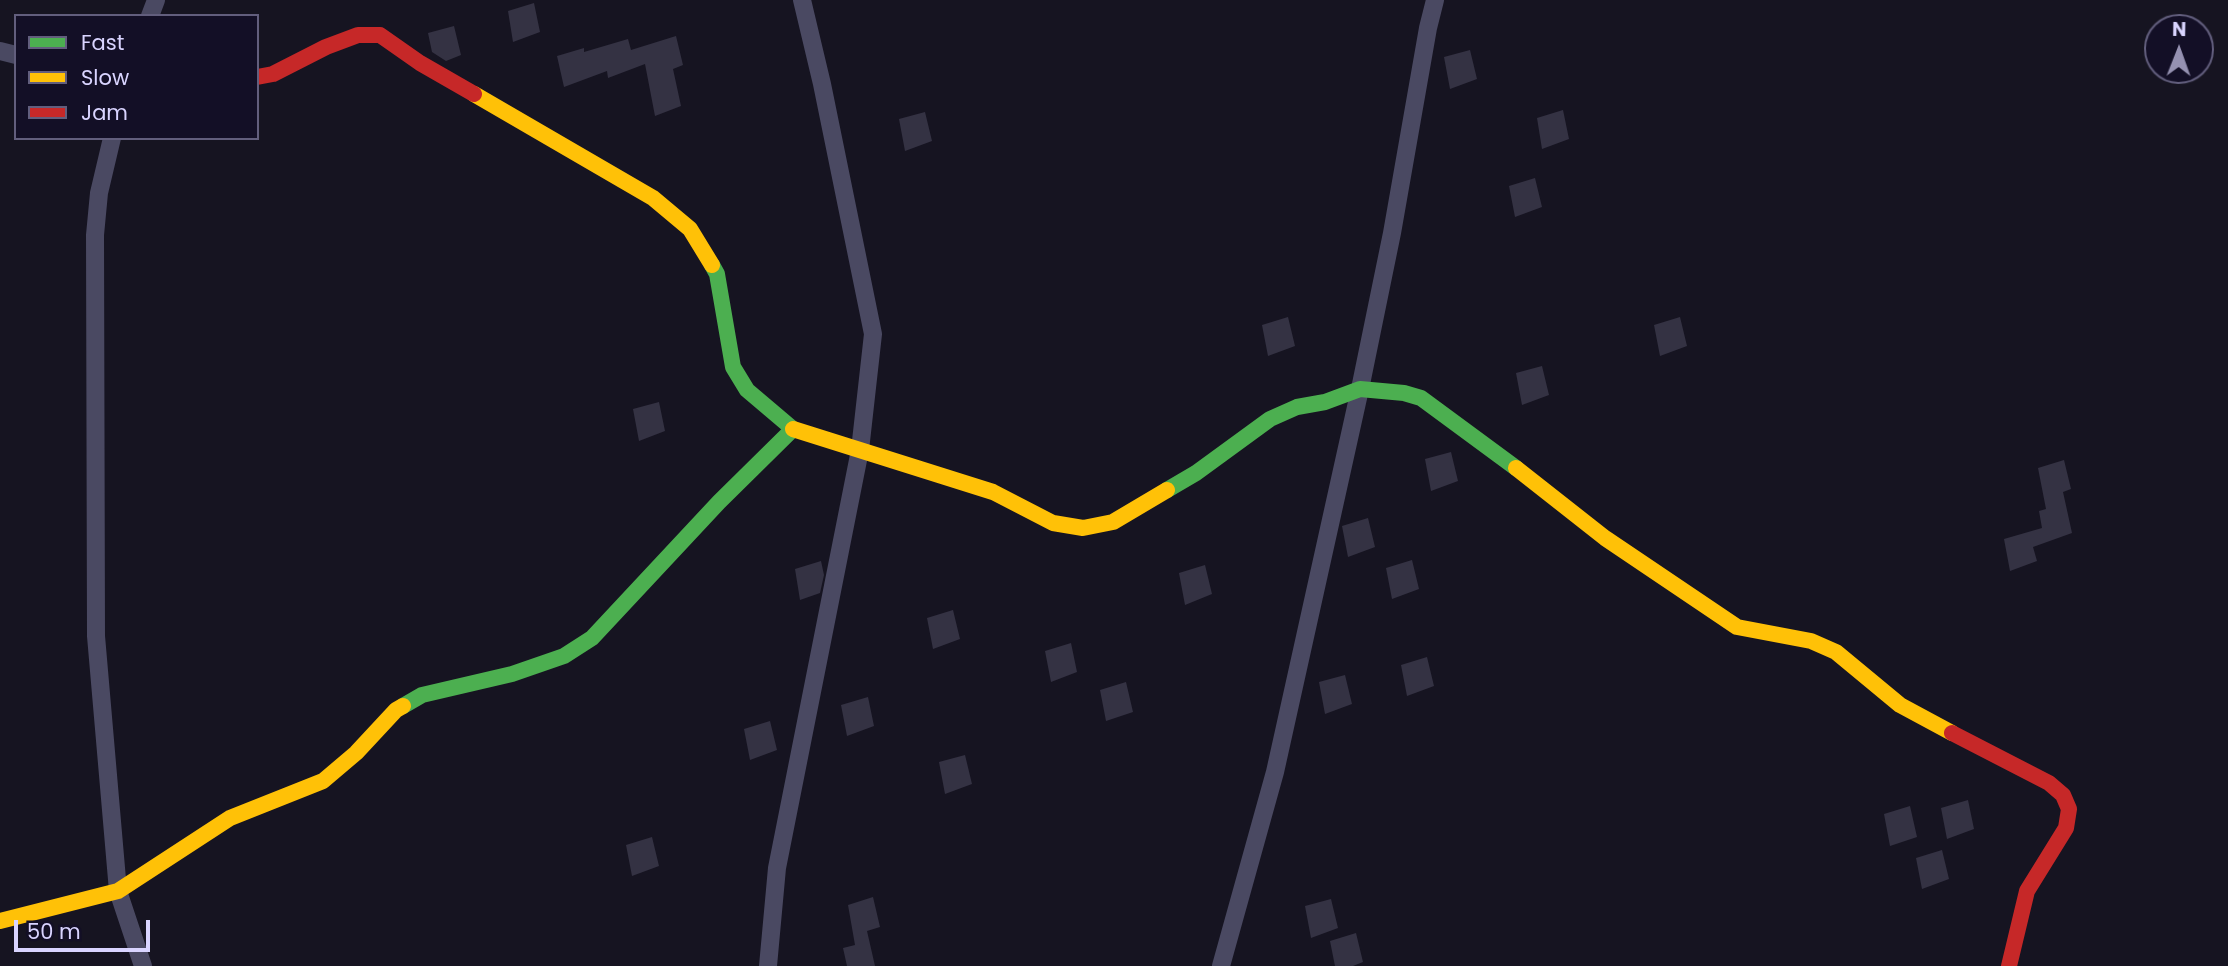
<!DOCTYPE html>
<style>
body{margin:0}
#map{position:relative;width:2228px;height:966px;overflow:hidden;background:#161421;font-family:Poppins,sans-serif}
canvas{display:block}
.legend{position:absolute;left:14px;top:14px;width:245px;height:126px;box-sizing:border-box;background:#130f26;border:2px solid #625e7d;margin:0;padding:9px 12px;list-style:none;font-size:21px;color:#d9d4ff}
.legend li{display:flex;align-items:center;gap:14px;height:35px}
.legend b{width:35px;border:2px solid #625e7d}
.north{position:absolute;left:2144px;top:14px;width:70px;height:70px;box-sizing:border-box;background:#130f26;border:2px solid #625e7d;border-radius:50%;rotate:1deg;font-size:19px;font-weight:700;line-height:28px;text-align:center;color:#d9d4ff}
.north::after{content:'';display:block;margin:auto;width:24px;height:32px;background:#9591b1;clip-path:polygon(50% 0,100% 100%,50% 72%,0 100%)}
.scale{position:absolute;left:14px;top:920px;width:136px;height:32px;box-sizing:border-box;border:4px solid #d9d4ff;border-top:0;padding-left:9px;font-size:21px;line-height:24px;white-space:nowrap;color:#d9d4ff;-webkit-text-stroke:5px #130f26;paint-order:stroke}
</style>
<div id="map">
<canvas width="2228" height="966"></canvas>
<ul class="legend">
<li><b style="height:9px;background:#4caf50"></b>Fast</li>
<li><b style="height:9px;background:#ffc107"></b>Slow</li>
<li><b style="height:9px;background:#c62828"></b>Jam</li>
</ul>
<div class="north">N</div>
<div class="scale">50 m</div>
</div>
<script>
const ctx = document.querySelector('canvas').getContext('2d');
ctx.lineJoin = 'round';
function paint(path, color) { ctx.fillStyle = color; ctx.fill(path, 'evenodd'); }
const toPath = rows => new Path2D(rows.map(r => 'M' + r).join(''));
function trace(path, color, width, dash) { ctx.strokeStyle = color; ctx.lineWidth = width; ctx.lineCap = dash ? 'butt' : 'round'; ctx.setLineDash(dash || []); ctx.stroke(path); }
paint(toPath([
 [534,3,540,32,513,42,508,11],
 [454,26,461,55,446,61,432,52,428,33],
 [676,36,683,65,673,69,681,106,655,116,645,64,608,78,607,71,564,87,557,56,584,48,584,52,628,39,631,50],
 [1470,50,1477,79,1450,89,1444,57],
 [1563,110,1569,139,1542,149,1537,118],
 [925,112,932,141,905,151,899,119],
 [1535,178,1542,207,1515,217,1509,186],
 [1288,317,1295,346,1268,356,1262,325],
 [1680,317,1687,346,1660,356,1654,325],
 [1542,366,1549,395,1522,405,1516,373],
 [659,402,665,431,639,441,633,409],
 [1451,452,1458,481,1431,491,1425,459],
 [2064,460,2071,489,2063,492,2072,533,2033,547,2037,561,2010,571,2004,539,2042,528,2039,511,2046,509,2038,468],
 [1368,518,1375,547,1348,557,1342,526],
 [1412,560,1419,589,1392,599,1386,568],
 [821,561,824,575,820,593,800,600,795,569],
 [1205,565,1212,594,1185,605,1179,573],
 [953,610,960,639,933,649,927,618],
 [1071,643,1077,672,1051,682,1045,651],
 [1427,657,1434,686,1407,696,1401,665],
 [1345,675,1352,704,1325,714,1319,682],
 [1126,682,1133,712,1106,721,1100,690],
 [868,697,874,726,847,736,841,705],
 [770,721,777,750,750,760,744,729],
 [965,755,972,784,945,794,939,762],
 [1968,800,1974,829,1947,839,1941,808],
 [1910,806,1917,837,1890,846,1884,814],
 [652,837,659,866,632,876,626,845],
 [1942,850,1949,879,1922,889,1916,858],
 [873,897,880,927,867,931,875,966,847,966,843,948,855,945,848,905],
 [1331,899,1338,928,1311,938,1305,906],
 [1356,933,1363,962,1353,966,1335,966,1330,941]
]), '#343243');
trace(toPath([
 [150,16,156,0],
 [0,51,16,55],
 [112,138,99,193,95,235,96,636,118,891,143,966],
 [768,966,777,868,860,450,873,334,822,84,802,0],
 [1221,966,1275,772,1360,389,1392,233,1428,28,1435,0]
]), '#4a4962', 18);
trace(toPath([
 [1167,490,1196,473,1270,419,1297,407,1325,402,1360,389,1404,393,1421,398,1516,468],
 [403,706,422,695,512,674,564,656,592,638,719,502,793,429,747,390,733,367,717,274,712,265]
]), '#4caf50', 16);
trace(toPath([
 [474,94,653,198,690,229,712,265],
 [793,429,993,492,1053,523,1083,528,1113,522,1167,490],
 [1516,468,1605,538,1737,627,1811,641,1836,652,1900,705,1952,733],
 [0,921,118,891,230,818,323,781,356,753,396,710,403,706]
]), '#ffc107', 16);
trace(toPath([
 [257,77,273,74,326,47,358,35,380,35,420,63,474,94],
 [1952,733,2049,783,2063,795,2069,809,2066,828,2027,891,2009,966]
]), '#c62828', 16);
</script>
